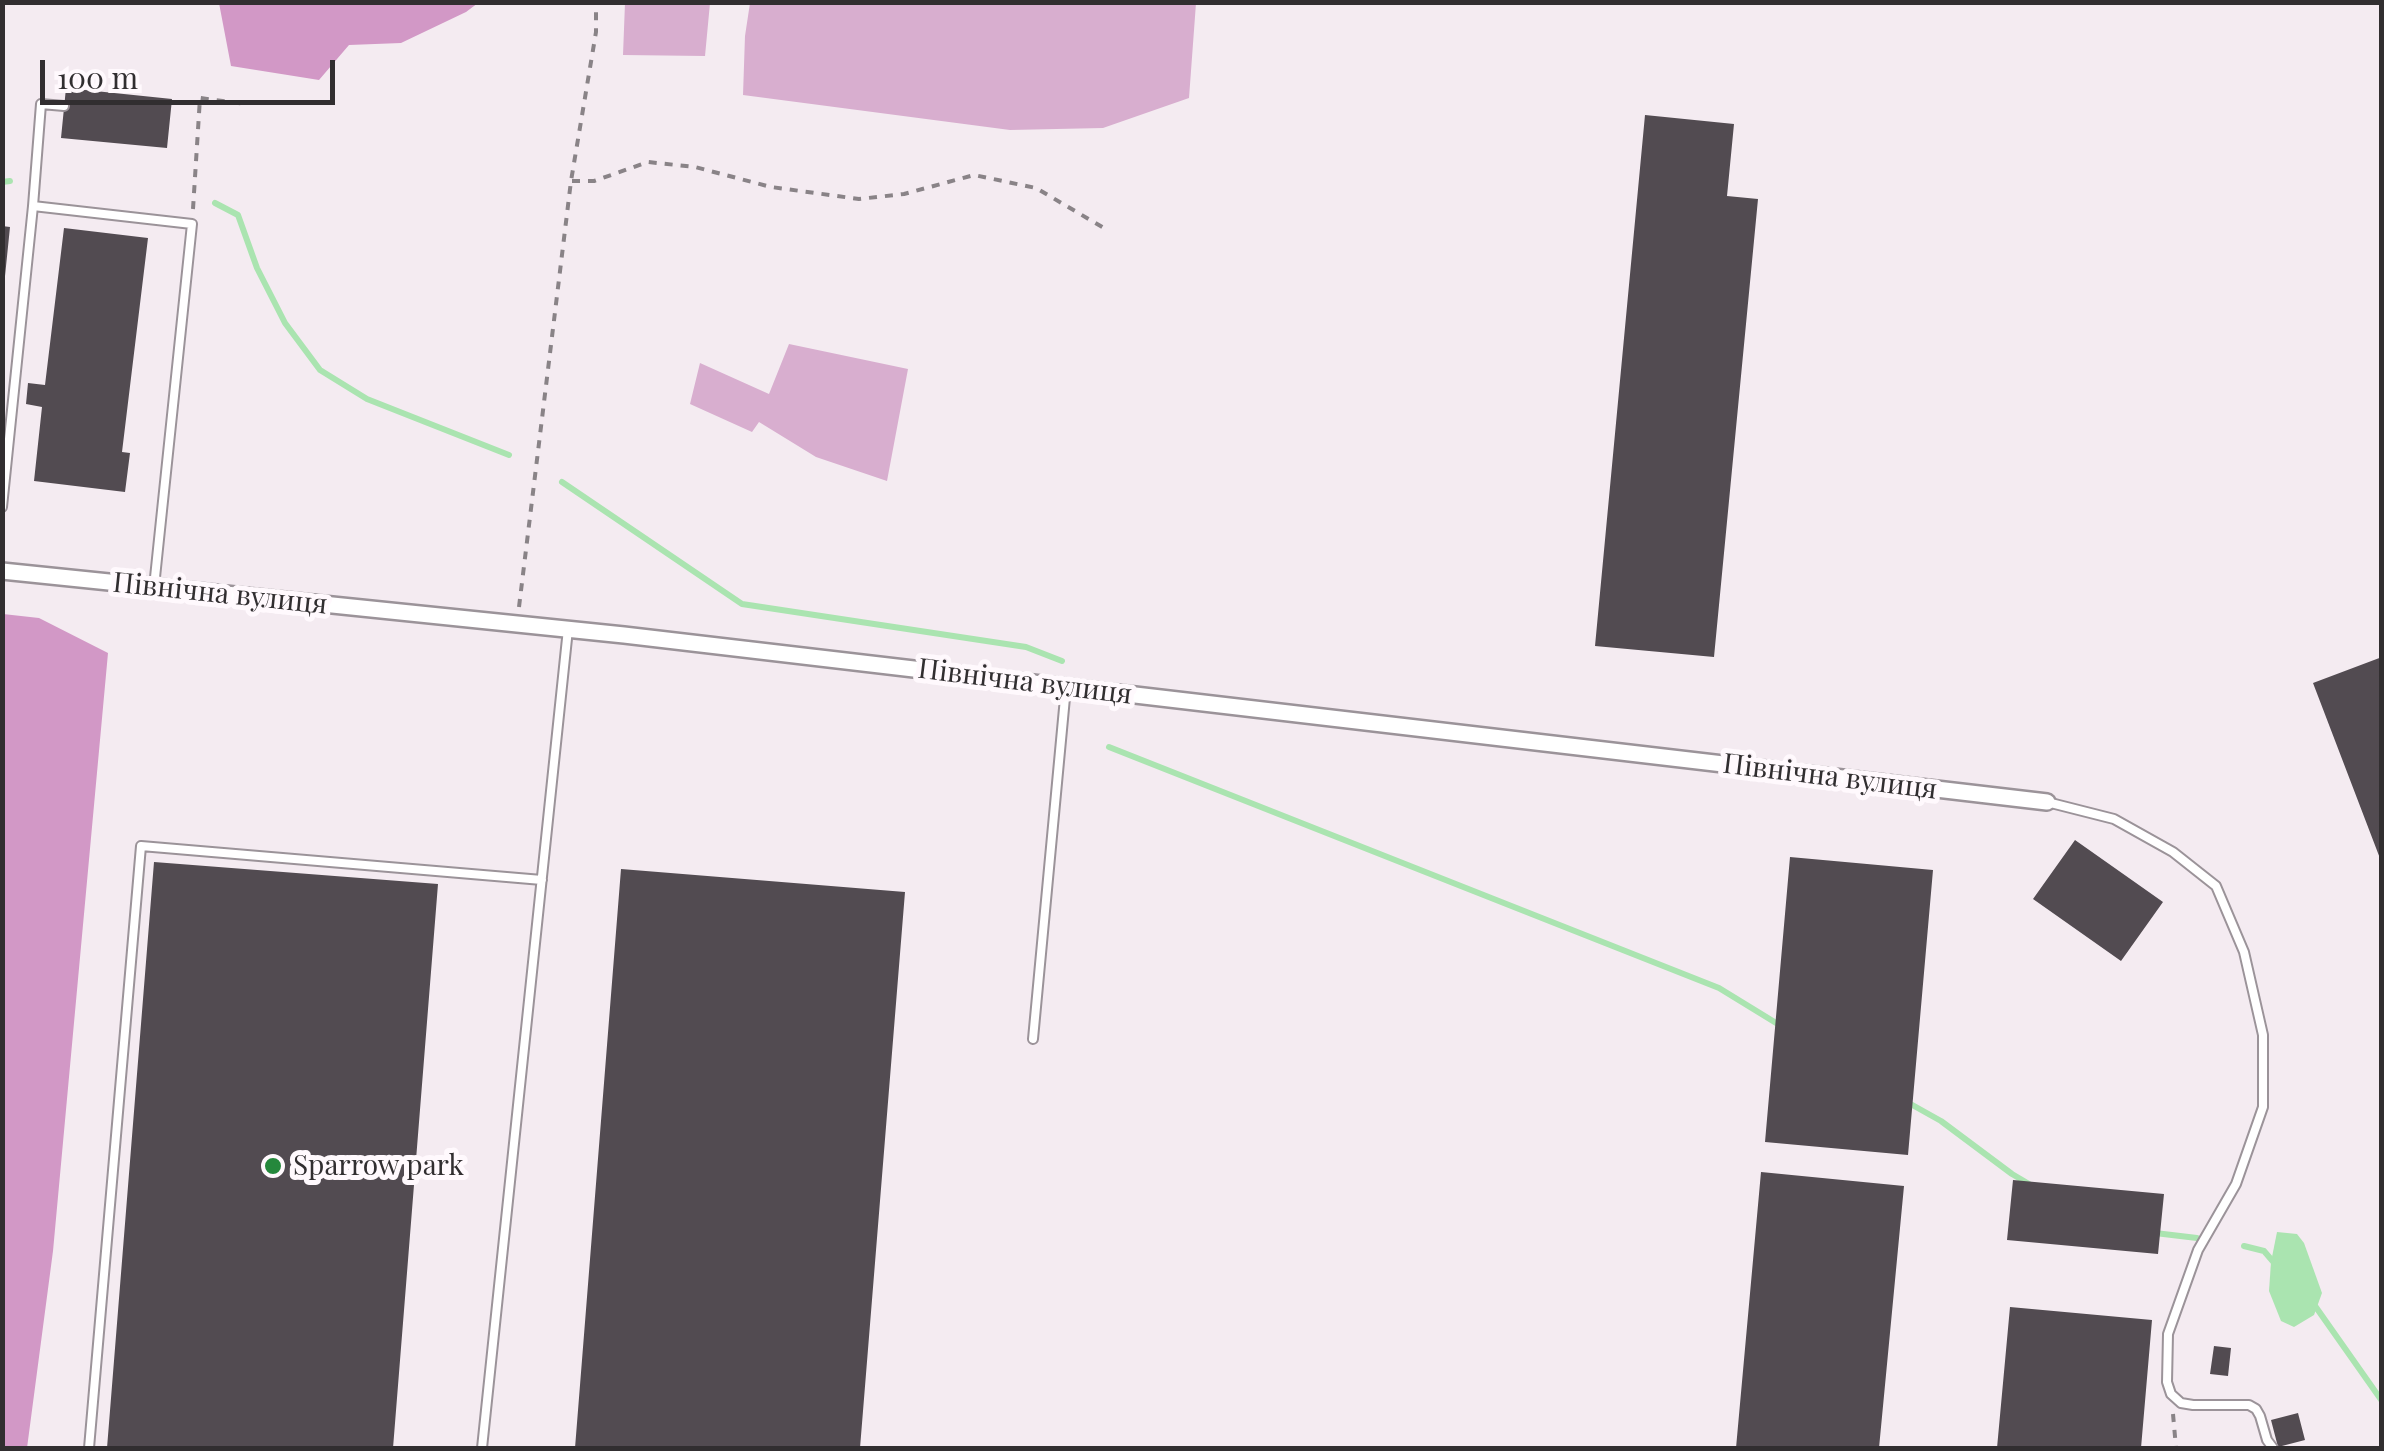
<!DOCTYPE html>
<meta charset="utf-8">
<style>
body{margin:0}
#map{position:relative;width:2384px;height:1451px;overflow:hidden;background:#f4ebf1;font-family:"Playfair Display",serif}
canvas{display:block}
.frame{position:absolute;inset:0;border:5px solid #312e30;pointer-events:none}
.scale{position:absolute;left:40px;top:60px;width:295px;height:45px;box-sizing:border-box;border:5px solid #312e30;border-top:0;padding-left:12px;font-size:30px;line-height:35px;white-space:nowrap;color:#312e30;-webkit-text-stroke:8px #fff9fd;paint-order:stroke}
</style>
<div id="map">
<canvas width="2384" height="1451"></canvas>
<div class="frame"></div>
<div class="scale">100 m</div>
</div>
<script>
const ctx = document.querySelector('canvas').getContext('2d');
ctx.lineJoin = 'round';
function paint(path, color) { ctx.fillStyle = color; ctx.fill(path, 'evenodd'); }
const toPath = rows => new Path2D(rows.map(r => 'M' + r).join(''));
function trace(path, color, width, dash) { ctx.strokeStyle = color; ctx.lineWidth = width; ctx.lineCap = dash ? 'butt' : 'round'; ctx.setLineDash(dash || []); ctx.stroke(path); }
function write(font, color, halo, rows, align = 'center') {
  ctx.font = font + ' "Playfair Display",serif'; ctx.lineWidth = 10; ctx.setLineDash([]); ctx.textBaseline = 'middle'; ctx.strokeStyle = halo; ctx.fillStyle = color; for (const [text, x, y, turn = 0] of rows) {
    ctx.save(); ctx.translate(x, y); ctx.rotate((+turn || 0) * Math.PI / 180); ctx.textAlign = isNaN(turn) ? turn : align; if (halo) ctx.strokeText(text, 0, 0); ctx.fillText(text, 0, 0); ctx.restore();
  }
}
paint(toPath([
 [625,3,710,3,705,56,623,55],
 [750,3,1196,3,1189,98,1103,128,1010,130,743,95,745,36],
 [789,344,908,369,887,481,816,457,759,422,752,432,690,404,700,363,769,394]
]), '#d8aecf');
paint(toPath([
 [219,3,219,2,478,3,466,12,401,43,349,45,319,80,231,66],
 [3,614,39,618,108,653,53,1251,27,1448,2,1448]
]), '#d298c6');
paint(toPath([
 [2277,1232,2297,1234,2304,1243,2322,1293,2314,1315,2294,1327,2281,1321,2269,1291,2271,1262]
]), '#aae4b0');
trace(toPath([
 [2,182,10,181],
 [215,203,238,215,257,268,285,323,320,370,367,399,509,455],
 [562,482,742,604,1026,647,1062,661],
 [1109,747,1719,988,1781,1026],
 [1907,1102,1941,1121,2012,1174,2029,1184],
 [2155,1233,2197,1238],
 [2244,1246,2264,1251,2276,1265],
 [2313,1303,2382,1401]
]), '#aae4b0', 6);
paint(toPath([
 [66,88,172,99,167,148,61,138],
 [1645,115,1734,124,1727,196,1758,199,1714,657,1595,646],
 [2,226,10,227,5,276,2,276],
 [64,228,148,238,122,452,130,453,125,492,34,481,42,407,26,404,28,383,45,385],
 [2382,657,2382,861,2381,861,2313,683],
 [2075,840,2163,902,2121,961,2033,899],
 [1790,857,1933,870,1908,1155,1765,1142],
 [154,862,438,884,393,1448,107,1448],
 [621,869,905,892,860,1448,575,1448],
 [1761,1172,1904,1186,1879,1448,1736,1448],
 [2013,1180,2164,1194,2158,1254,2007,1240],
 [2010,1307,2152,1320,2141,1448,1997,1448],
 [2214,1346,2231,1348,2228,1376,2210,1374],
 [2298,1413,2305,1440,2278,1447,2271,1420]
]), '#524b51');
const service = toPath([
 [33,206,41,104,64,106],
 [2,507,33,206,192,224,154,587],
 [2047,802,2114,819,2173,852,2216,886,2244,952,2263,1035,2263,1107,2236,1184,2198,1250,2168,1334,2167,1382,2171,1394,2181,1403,2193,1405,2249,1405,2256,1409,2260,1416,2267,1440,2273,1448],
 [1033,1039,1066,687],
 [89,1448,141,846,542,880],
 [482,1448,568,629]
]);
const minor = toPath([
 [2,571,624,635,2047,802]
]);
trace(service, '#9b9399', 12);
trace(minor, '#9b9399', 20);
trace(toPath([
 [572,181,594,181,648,162,695,167,771,187,859,199,904,194,974,175,1036,188,1109,231],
 [193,209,200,98,245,104],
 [519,607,571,181,596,32,596,2],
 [2173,1414,2176,1448]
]), '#898387', 4, [8, 8]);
trace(service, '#fff', 8);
trace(minor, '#fff', 15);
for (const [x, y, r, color] of [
 [273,1166,10,"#25883c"]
]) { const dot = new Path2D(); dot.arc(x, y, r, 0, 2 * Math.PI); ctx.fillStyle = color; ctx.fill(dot); trace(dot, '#fff9fd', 4); }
write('28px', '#312e30', '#fff9fd', [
 ["Північна вулиця",220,594,6],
 ["Північна вулиця",1025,682,7],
 ["Північна вулиця",1830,777,7]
]);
write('28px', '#312e30', '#fff9fd', [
 ["Sparrow park",293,1166]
], 'left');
</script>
